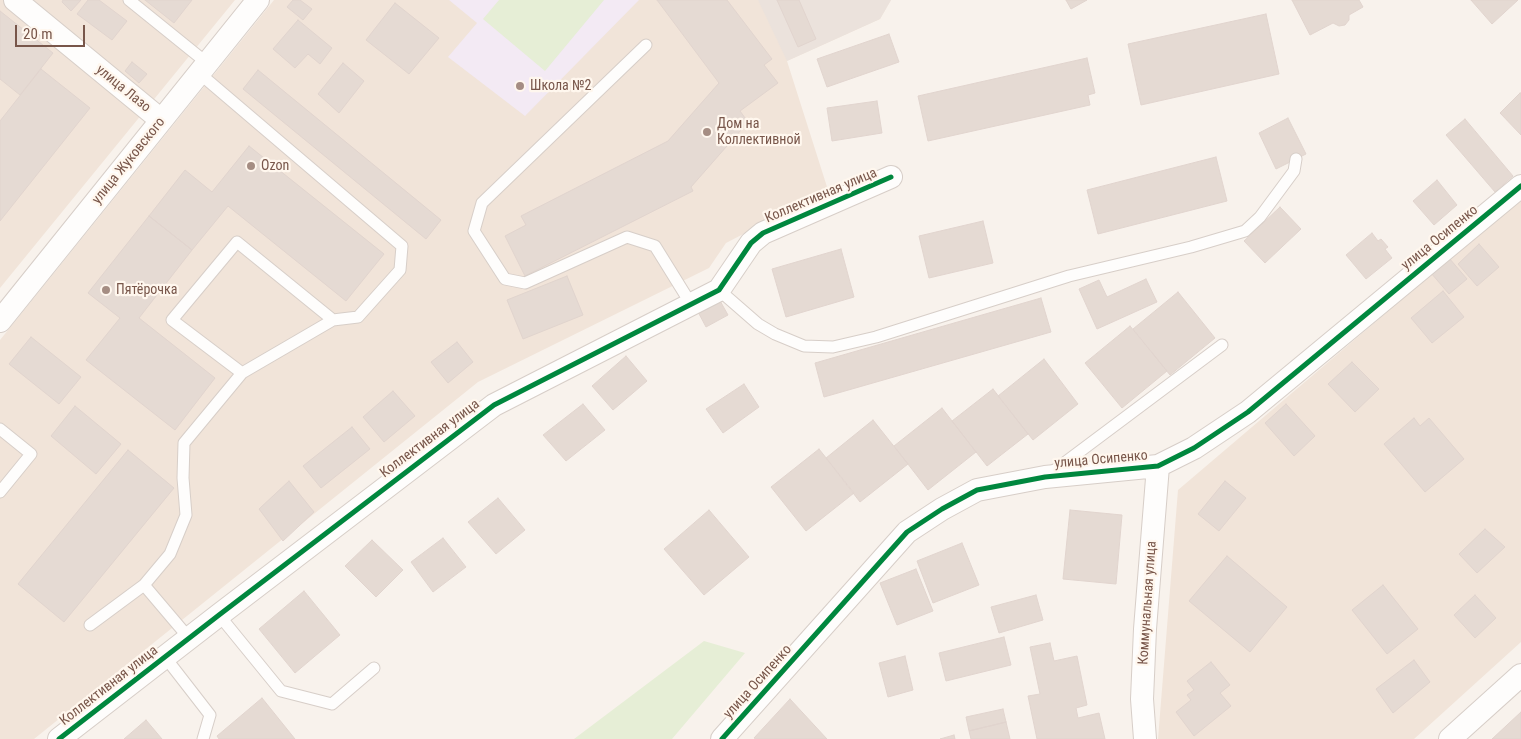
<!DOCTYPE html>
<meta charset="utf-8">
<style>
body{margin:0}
#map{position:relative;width:1521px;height:739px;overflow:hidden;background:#f8f2ec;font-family:"Roboto Condensed",sans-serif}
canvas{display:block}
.scale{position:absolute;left:15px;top:25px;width:70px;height:22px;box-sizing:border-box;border:2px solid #78564a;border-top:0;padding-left:6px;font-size:15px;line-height:18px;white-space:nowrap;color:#78564a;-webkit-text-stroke:4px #fff7ee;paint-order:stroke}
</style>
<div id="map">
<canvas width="1521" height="739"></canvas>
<div class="scale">20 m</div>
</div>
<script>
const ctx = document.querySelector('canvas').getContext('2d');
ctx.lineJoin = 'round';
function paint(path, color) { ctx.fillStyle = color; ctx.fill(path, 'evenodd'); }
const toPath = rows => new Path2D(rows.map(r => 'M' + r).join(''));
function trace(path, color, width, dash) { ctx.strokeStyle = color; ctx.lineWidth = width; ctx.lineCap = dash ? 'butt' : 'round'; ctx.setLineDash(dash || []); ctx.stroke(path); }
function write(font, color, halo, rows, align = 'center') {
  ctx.font = font + ' "Roboto Condensed",sans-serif'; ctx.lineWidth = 4.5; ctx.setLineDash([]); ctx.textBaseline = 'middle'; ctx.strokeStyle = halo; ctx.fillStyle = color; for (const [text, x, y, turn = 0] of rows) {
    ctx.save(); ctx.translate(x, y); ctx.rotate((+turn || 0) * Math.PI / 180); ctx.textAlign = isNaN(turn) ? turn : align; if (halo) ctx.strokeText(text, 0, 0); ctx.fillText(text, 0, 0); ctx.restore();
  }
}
paint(toPath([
 [0,0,235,0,0,288],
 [274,0,891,0,880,19,787,61,828,190,726,243,709,268,478,382,34,739,0,739,0,340],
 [1521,198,1521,642,1414,739,1158,739,1178,490]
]), '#f1e4d9');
paint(toPath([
 [758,0,891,0,880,19,787,61]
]), '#ebe2dc');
paint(toPath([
 [449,0,639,0,525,116,448,57,477,23]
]), '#f3eaf4');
paint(toPath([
 [499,0,604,0,545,71,483,19],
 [704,641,745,653,672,739,574,739]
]), '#e6eed6');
const building = toPath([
 [63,0,81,0,71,11,62,2,63,0],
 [88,0,99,0,127,21,112,40,77,14,88,0],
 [145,0,192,0,174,23,145,0],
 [293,0,300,0,312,9,303,20,287,7,293,0],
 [657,0,727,0,772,59,764,65,778,83,740,111,748,122,691,187,693,191,525,276,505,236,526,225,521,216,668,141,719,83,657,0],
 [777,0,799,0,816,39,798,47,777,0],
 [1066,0,1087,0,1071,9,1066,0],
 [1292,0,1359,0,1363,7,1349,15,1349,20,1345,25,1339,26,1333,23,1310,35,1292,0],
 [1471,0,1518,0,1492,24,1471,0],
 [395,3,439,38,409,74,366,40,395,3],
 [0,11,53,53,20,95,0,79,0,11],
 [1266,14,1279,74,1141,105,1128,44,1266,14],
 [298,20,332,48,320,64,308,54,295,68,273,49,298,20],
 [889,34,899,62,827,87,817,59,889,34],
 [1087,58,1095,93,1088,95,1090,105,928,141,918,96,1087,58],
 [132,62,147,74,139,83,125,71,132,62],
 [343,63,364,81,339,113,318,94,343,63],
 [41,69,90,108,0,221,0,121,41,69],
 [258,70,441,220,426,239,243,89,258,70],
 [1520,93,1521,93,1521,135,1500,113,1520,93],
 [877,101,882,133,832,141,827,108,877,101],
 [1288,118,1306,154,1276,169,1259,133,1288,118],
 [1465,119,1513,176,1495,192,1446,135,1465,119],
 [249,146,384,254,346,301,228,206,192,250,149,216,185,170,212,192,249,146],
 [1216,157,1227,201,1098,234,1087,190,1216,157],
 [1437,180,1457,205,1434,225,1413,201,1437,180],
 [1280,207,1301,229,1265,263,1244,241,1280,207],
 [149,216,192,250,139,318,215,378,175,430,86,360,120,318,88,293,149,216],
 [983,221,993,263,929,278,919,236,983,221],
 [1372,233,1378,241,1381,239,1388,247,1385,249,1392,258,1366,279,1346,255,1372,233],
 [1479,244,1499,267,1477,286,1458,264,1479,244],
 [841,249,854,297,786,317,772,269,841,249],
 [1449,258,1467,279,1449,294,1431,273,1449,258],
 [567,276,583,315,523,339,507,300,567,276],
 [1146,279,1157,302,1097,329,1079,289,1099,280,1107,297,1146,279],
 [1443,291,1464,317,1432,343,1411,318,1443,291],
 [1178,292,1215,338,1170,375,1133,329,1178,292],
 [1041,298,1051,332,824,397,815,363,1041,298],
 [719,299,728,315,706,327,697,310,719,299],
 [1130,326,1167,371,1122,408,1085,363,1130,326],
 [31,337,81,377,59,404,9,364,31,337],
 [457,342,473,362,448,383,431,362,457,342],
 [626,356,647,381,613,410,592,386,626,356],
 [1044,359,1078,404,1033,440,998,396,1044,359],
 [1352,362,1379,389,1355,412,1328,384,1352,362],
 [744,384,759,407,723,433,706,409,744,384],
 [993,389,1028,434,987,466,952,421,993,389],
 [393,391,415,416,384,442,363,417,393,391],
 [583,404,605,430,566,461,543,435,583,404],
 [1286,404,1315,436,1294,456,1265,423,1286,404],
 [75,406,121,444,96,474,51,436,75,406],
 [942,408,976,452,928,490,894,446,942,408],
 [1414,418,1420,426,1429,418,1464,459,1425,492,1384,444,1414,418],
 [873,420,908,464,860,502,826,458,873,420],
 [352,427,370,449,321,488,303,466,352,427],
 [819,449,854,493,806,531,771,487,819,449],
 [128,450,174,488,64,622,18,584,128,450],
 [289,481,314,512,283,541,259,509,289,481],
 [1225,481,1246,498,1219,531,1198,514,1225,481],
 [498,498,525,530,496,554,468,522,498,498],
 [709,510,749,557,704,595,664,549,709,510],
 [1070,510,1122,515,1116,584,1063,579,1070,510],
 [1485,529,1505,547,1477,573,1459,554,1485,529],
 [443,538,466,567,433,592,411,562,443,538],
 [372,540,403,570,376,597,345,566,372,540],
 [962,543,979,585,933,603,917,561,962,543],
 [1227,556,1287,607,1250,652,1189,601,1227,556],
 [916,569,933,611,897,625,880,583,916,569],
 [1383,585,1418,629,1387,654,1352,610,1383,585],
 [304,591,340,635,295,673,259,629,304,591],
 [1036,595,1043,620,999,633,991,607,1036,595],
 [1475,595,1496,618,1475,638,1454,615,1475,595],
 [1004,637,1011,665,946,681,939,653,1004,637],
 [1050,643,1054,661,1077,656,1087,705,1076,708,1078,718,1099,713,1105,739,1037,739,1028,696,1040,694,1030,647,1050,643],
 [905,656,913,690,888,697,879,663,905,656],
 [1414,660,1430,682,1393,713,1376,689,1414,660],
 [1211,662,1230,685,1220,693,1231,706,1194,736,1176,712,1191,700,1187,695,1194,690,1187,681,1211,662],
 [262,698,295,739,219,739,217,736,262,698],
 [790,699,827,739,756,739,754,738,790,699],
 [1003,709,1006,722,969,731,966,717,1003,709],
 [1521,712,1521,739,1492,739,1521,712],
 [146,720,162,739,124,739,146,720],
 [1006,722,1010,739,971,739,969,731,1006,722],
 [954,735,955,739,940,739,954,735]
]);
paint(building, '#e5dad3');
trace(building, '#e1d4ce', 1);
const lane = toPath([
 [129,0,207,63],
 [646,45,482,203,474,231,505,279,525,283,627,237,655,246,691,304],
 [199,73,402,246,400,270,358,317,333,320,237,242,172,320,242,373],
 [719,290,758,324,775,334,804,346,833,347,876,337,1069,276,1191,247,1245,231,1260,217,1294,171,1296,159],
 [0,429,31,454,0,492],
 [1051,473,1222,345],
 [144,585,189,638],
 [219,615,281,691,332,704,374,668],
 [90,625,144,585,170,554,186,515,183,478,184,443,242,373,333,320],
 [165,657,210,715,203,739]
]);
const street = toPath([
 [15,0,161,120],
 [0,321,258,0],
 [59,739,219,615,494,405,719,290,751,243,763,233,891,177],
 [722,739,907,532,942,509,977,490,1045,477,1158,466,1194,448,1248,412,1521,186],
 [1145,739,1142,699,1145,629,1158,466],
 [1450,739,1521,675]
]);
trace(lane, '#d7cec8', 13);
trace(street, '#d7cec8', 24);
trace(lane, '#fefdfc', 11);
trace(street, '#fefdfc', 22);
trace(toPath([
 [59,739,219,615,494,405,719,290,751,243,763,233,891,177],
 [722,739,907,532,942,509,977,490,1045,477,1158,466,1194,448,1248,412,1521,186]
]), '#00873e', 5);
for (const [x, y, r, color] of [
 [520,86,5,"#a58d83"],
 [707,132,5,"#a58d83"],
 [251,166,5,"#a58d83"],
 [106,290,5,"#a58d83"]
]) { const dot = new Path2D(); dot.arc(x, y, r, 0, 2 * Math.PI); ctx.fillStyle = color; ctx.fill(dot); trace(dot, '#fff7ee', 2); }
write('14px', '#78564a', '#fff7ee', [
 ["Школа №2",530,86],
 ["Дом на",717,124],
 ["Коллективной",717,140],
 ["Ozon",261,166],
 ["Пятёрочка",116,290]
], 'left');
write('14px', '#78564a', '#fff7ee', [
 ["улица Лазо",123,89,39],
 ["улица Жуковского",129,161,-51],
 ["Коллективная улица",821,196,-23],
 ["улица Осипенко",1440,238,-39],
 ["Коллективная улица",430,439,-37],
 ["улица Осипенко",1101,460,-5],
 ["Коммунальная улица",1148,603,-86],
 ["улица Осипенко",758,682,-48],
 ["Коллективная улица",109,686,-38]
]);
</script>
